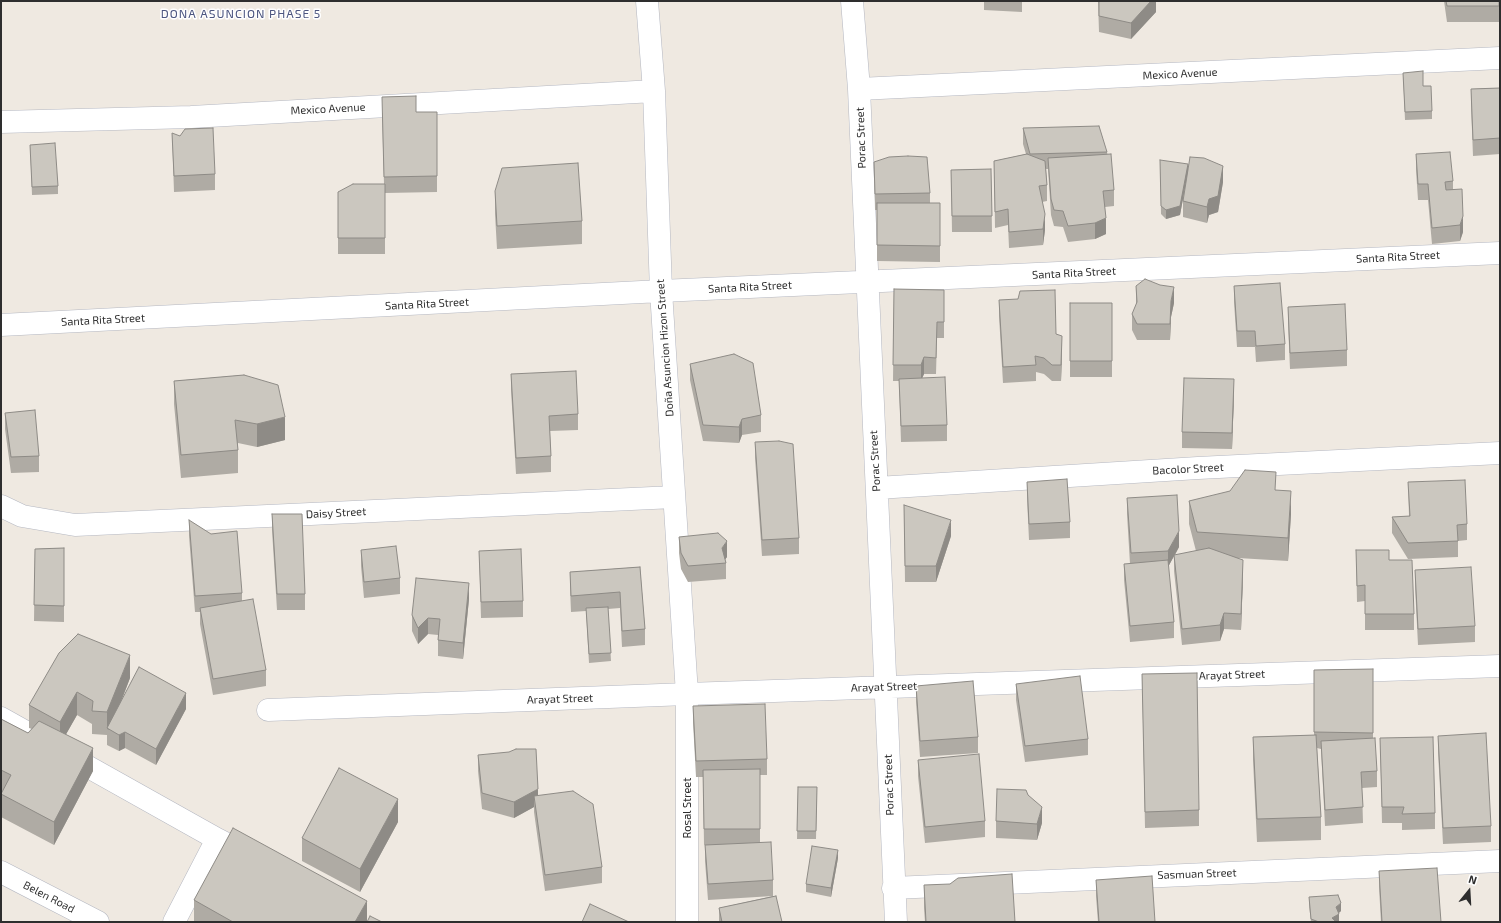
<!DOCTYPE html>
<meta charset="utf-8">
<style>
body{margin:0}
#map{position:relative;width:1501px;height:923px;overflow:hidden;background:#efe9e1;font-family:"Exo 2",sans-serif}
canvas{display:block}
.frame{position:absolute;inset:0;border:2px solid #2e2e2e;pointer-events:none}
.north{position:absolute;left:1449px;top:871px;width:40px;height:40px;-webkit-text-stroke:3px #fff;paint-order:stroke;rotate:18deg;font-size:11px;font-weight:700;line-height:16px;text-align:center;color:#2e2e2e}
.north::after{content:'';display:block;margin:auto;width:14px;height:18px;background:#2e2e2e;clip-path:polygon(50% 0,100% 100%,50% 72%,0 100%)}
</style>
<div id="map">
<canvas width="1501" height="923"></canvas>
<div class="frame"></div>
<div class="north">N</div>
</div>
<script>
const ctx = document.querySelector('canvas').getContext('2d');
ctx.lineJoin = 'round';
const toPath = rows => new Path2D(rows.map(r => 'M' + r).join(''));
function trace(path, color, width, dash) { ctx.strokeStyle = color; ctx.lineWidth = width; ctx.lineCap = dash ? 'butt' : 'round'; ctx.setLineDash(dash || []); ctx.stroke(path); }
function paint(path, color) { ctx.fillStyle = color; ctx.fill(path, 'evenodd'); }
function write(font, color, halo, rows, align = 'center') {
  ctx.font = font + ' "Exo 2",sans-serif'; ctx.lineWidth = 3; ctx.setLineDash([]); ctx.textBaseline = 'middle'; ctx.strokeStyle = halo; ctx.fillStyle = color; for (const [text, x, y, turn = 0] of rows) {
    ctx.save(); ctx.translate(x, y); ctx.rotate((+turn || 0) * Math.PI / 180); ctx.textAlign = isNaN(turn) ? turn : align; if (halo) ctx.strokeText(text, 0, 0); ctx.fillText(text, 0, 0); ctx.restore();
  }
}
const minor = toPath([
 [647,1,654,91,661,291,687,694,687,922],
 [852,1,859,89,896,922],
 [859,89,1500,58],
 [1,122,191,117,654,91],
 [1,325,661,291,1500,253],
 [877,488,1198,468,1500,453],
 [1,506,22,516,75,525,674,497],
 [268,710,687,694,1500,666],
 [1,718,217,839,252,857],
 [1,872,98,922],
 [893,888,1500,861],
 [174,922,217,839]
]);
trace(minor, '#b4b7c1', 23);
trace(minor, '#fff', 22);
paint(toPath([
 [984,1,1022,1,1022,12,984,10],
 [1098,1,1156,1,1156,12,1131,39,1099,32],
 [1444,1,1499,1,1499,22,1447,22],
 [1403,73,1423,86,1432,111,1432,119,1405,120],
 [1500,88,1500,154,1473,156,1471,105,1471,89],
 [437,112,437,192,385,193,385,254,338,254,338,192,384,184,382,113],
 [1023,128,1107,152,1114,190,1114,206,1105,207,1106,234,1095,239,1068,242,1063,227,1054,226,1051,215,1048,169,1046,169,1047,185,1047,201,1042,202,1045,230,1043,245,1009,248,1008,225,995,228,994,161,1026,154,1023,144],
 [172,133,215,174,215,190,174,192],
 [30,145,58,186,58,194,32,195],
 [1416,154,1453,181,1453,189,1463,232,1460,241,1432,244,1428,200,1418,200,1416,170],
 [1160,160,1188,172,1223,182,1218,212,1209,215,1207,223,1183,217,1183,201,1187,177,1180,215,1166,219,1161,214],
 [874,162,930,193,930,203,940,203,940,262,877,261,877,210,875,210],
 [991,169,992,232,952,232,951,170],
 [495,191,582,221,582,244,497,249,495,214],
 [1160,285,1174,303,1171,317,1170,340,1137,340,1132,330,1132,314,1136,305,1136,286],
 [1234,286,1285,344,1285,360,1256,362,1255,347,1237,347,1234,302],
 [894,289,944,290,944,338,937,338,936,374,924,374,922,378,947,425,947,441,901,442,899,381,893,381],
 [999,300,1056,334,1062,352,1061,381,1052,381,1044,374,1036,372,1036,381,1003,383,999,316],
 [1070,303,1112,303,1112,377,1070,377],
 [1288,307,1347,350,1347,366,1290,369,1288,323],
 [690,364,761,415,761,432,742,435,739,443,703,441,690,380],
 [511,374,578,414,578,430,550,431,551,456,551,472,516,474,511,390],
 [244,375,285,440,257,447,238,443,238,473,181,478,174,404,174,381],
 [1234,395,1232,449,1182,448,1182,432],
 [5,413,39,456,39,472,11,473,5,429],
 [755,442,799,538,799,554,762,556,755,458],
 [1027,482,1070,522,1070,538,1029,540,1027,498],
 [1408,482,1467,524,1467,540,1458,541,1458,557,1408,559,1392,533,1392,517,1409,516],
 [1276,490,1291,514,1288,561,1238,558,1243,576,1241,630,1224,629,1220,641,1182,645,1174,571,1174,556,1168,567,1174,622,1174,638,1130,642,1124,580,1124,564,1130,564,1127,514,1127,498,1179,547,1175,555,1196,551,1189,524,1189,501],
 [904,505,951,536,936,582,905,582],
 [272,514,305,594,305,610,277,610,272,530],
 [189,520,242,593,242,601,266,670,266,686,213,695,200,624,200,612,195,612,189,536],
 [679,537,727,557,725,559,726,563,726,579,688,582,681,569,679,553],
 [64,548,64,622,34,621,35,549],
 [361,550,400,578,400,594,364,598,361,566],
 [1356,550,1389,560,1414,614,1414,630,1365,630,1365,601,1357,602],
 [479,551,523,601,523,617,481,618],
 [640,567,645,629,645,645,622,647,620,608,608,609,611,661,589,663,586,611,571,612,570,588,570,572],
 [1415,570,1475,626,1475,642,1418,645,1415,586],
 [469,599,463,659,438,656,438,635,428,634,418,644,412,631,412,615],
 [1373,669,1373,738,1377,771,1377,787,1362,788,1363,823,1325,826,1321,749,1317,748,1321,817,1321,840,1257,842,1253,760,1253,737,1314,735,1314,670],
 [1142,674,1199,810,1199,826,1145,828],
 [130,678,121,702,186,709,156,765,125,748,119,751,107,745,107,735,92,734,92,724,77,715,66,734,93,771,54,845,1,817,1,719,28,733,32,729,29,728,29,705],
 [1016,684,1088,739,1088,755,1025,762,1016,700],
 [916,686,978,737,978,753,920,757,916,702],
 [693,706,767,759,767,775,760,775,760,842,773,880,773,896,782,922,719,922,719,908,773,896,708,900,705,861,705,845,704,845,703,777,696,777,693,722],
 [1438,736,1491,826,1491,842,1443,844,1438,752],
 [1380,738,1435,813,1435,829,1402,830,1402,823,1382,823],
 [478,755,538,795,602,867,602,883,545,891,534,812,534,807,514,818,482,809,478,771],
 [918,760,985,821,985,837,925,843,918,776],
 [798,787,817,787,816,839,797,839],
 [1028,795,1042,823,1037,840,996,838,996,821],
 [398,822,360,892,302,861,302,838],
 [838,858,831,897,806,892,806,884],
 [1379,871,1441,922,1381,922,1379,887],
 [1096,880,1155,922,1098,922,1096,896],
 [924,885,1015,922,925,922,924,908],
 [1309,897,1341,911,1339,913,1339,922,1311,922,1309,905],
 [194,900,367,921,382,922,194,922]
]), '#afaba4');
paint(toPath([
 [1151,1,1156,1,1156,12,1131,39,1131,23],
 [1188,164,1188,172,1180,215,1166,219,1166,210],
 [1223,166,1223,182,1218,212,1209,215,1207,223,1207,207,1209,199],
 [1045,214,1045,230,1043,245,1043,229],
 [1463,216,1463,232,1460,241,1460,225],
 [1106,218,1106,234,1095,239,1095,223],
 [1174,287,1174,303,1171,317,1170,340,1170,324,1171,301],
 [1062,336,1062,352,1061,381,1061,365],
 [924,357,924,374,921,381,921,365],
 [1234,379,1234,395,1232,449,1232,433],
 [285,417,285,440,257,447,257,424],
 [742,419,742,435,739,443,739,427],
 [1291,491,1291,514,1288,561,1288,538],
 [951,520,951,536,936,582,936,566],
 [1179,531,1179,547,1168,567,1168,551],
 [727,541,727,557,722,564,722,548],
 [1243,560,1243,576,1241,630,1241,614],
 [469,583,469,599,463,659,463,643],
 [1224,613,1224,629,1220,641,1220,625],
 [428,618,428,634,418,644,418,628],
 [130,655,130,678,110,730,107,729,107,712],
 [77,692,77,715,60,745,60,722],
 [186,693,186,709,156,765,156,749],
 [125,732,125,748,119,751,119,735],
 [93,748,93,771,54,845,54,822],
 [538,789,538,805,534,796,534,807,514,818,514,802],
 [398,799,398,822,360,892,360,869],
 [1042,807,1042,823,1037,840,1037,824],
 [838,850,838,858,831,897,831,888],
 [367,901,367,922,355,922],
 [1341,903,1341,911,1336,915,1336,907],
 [1339,914,1339,922,1332,922,1332,918]
]), '#8e8b86');
const building = toPath([
 [1099,1,1151,1,1131,23,1099,16,1099,1],
 [1446,1,1499,1,1499,6,1447,6,1446,1],
 [1423,71,1423,86,1431,86,1432,111,1405,112,1403,73,1423,71],
 [1500,88,1500,138,1473,140,1471,89,1500,88],
 [416,96,416,112,437,112,437,176,384,177,382,97,416,96],
 [1099,126,1107,152,1030,154,1023,128,1099,126],
 [213,128,215,174,174,176,172,133,180,136,185,129,213,128],
 [55,143,58,186,32,187,30,145,55,143],
 [1450,152,1453,181,1445,182,1446,190,1462,189,1463,216,1460,225,1432,228,1428,184,1418,184,1416,154,1450,152],
 [1027,154,1045,161,1047,185,1039,186,1045,214,1043,229,1009,232,1008,209,995,212,994,161,1027,154],
 [1111,154,1114,190,1103,191,1106,218,1095,223,1068,226,1063,211,1054,210,1051,199,1048,158,1111,154],
 [908,156,927,157,930,193,875,194,874,162,889,157,908,156],
 [1190,157,1204,158,1223,166,1218,196,1209,199,1207,207,1183,201,1190,157],
 [1160,160,1188,164,1180,206,1166,210,1161,206,1160,160],
 [578,163,582,221,497,226,495,191,502,168,578,163],
 [991,169,992,216,952,216,951,170,991,169],
 [353,184,385,184,385,238,338,238,338,192,353,184],
 [877,203,940,203,940,246,877,245,877,203],
 [1145,279,1160,285,1174,287,1171,301,1170,324,1137,324,1132,314,1137,302,1136,286,1145,279],
 [1280,283,1285,344,1256,346,1255,331,1237,331,1234,286,1280,283],
 [894,289,944,290,944,322,937,322,936,358,924,357,921,365,893,365,894,289],
 [1055,290,1056,334,1062,336,1061,365,1052,365,1044,358,1035,356,1036,365,1003,367,999,300,1018,299,1020,291,1055,290],
 [1070,303,1112,303,1112,361,1070,361,1070,303],
 [1345,304,1347,350,1290,353,1288,307,1345,304],
 [734,354,753,363,761,415,742,419,739,427,703,425,690,364,734,354],
 [576,371,578,414,549,416,551,456,516,458,511,374,576,371],
 [244,375,278,385,285,417,257,424,235,420,238,450,181,455,174,381,244,375],
 [945,377,947,425,901,426,899,379,945,377],
 [1184,378,1234,379,1232,433,1182,432,1184,378],
 [35,410,39,456,11,457,5,413,35,410],
 [779,441,793,444,799,538,762,540,755,442,779,441],
 [1245,470,1276,472,1275,490,1291,491,1288,538,1197,532,1189,501,1230,491,1245,470],
 [1067,479,1070,522,1029,524,1027,482,1067,479],
 [1465,480,1467,524,1457,525,1458,541,1408,543,1392,517,1410,516,1408,482,1465,480],
 [1177,495,1179,531,1168,551,1131,553,1127,498,1177,495],
 [904,505,951,520,936,566,905,566,904,505],
 [272,514,302,514,305,594,277,594,272,514],
 [189,520,211,534,237,531,242,593,195,596,189,520],
 [718,533,727,541,722,548,726,563,688,566,681,553,679,537,718,533],
 [396,546,400,578,364,582,361,550,396,546],
 [64,548,64,606,34,605,35,549,64,548],
 [1209,548,1243,560,1241,614,1224,613,1220,625,1182,629,1174,555,1209,548],
 [521,549,523,601,481,602,479,551,521,549],
 [1356,550,1389,550,1389,560,1412,560,1414,614,1365,614,1365,585,1357,586,1356,550],
 [1168,560,1174,622,1130,626,1124,564,1168,560],
 [640,567,645,629,622,631,620,592,571,596,570,572,640,567],
 [1471,567,1475,626,1418,629,1415,570,1471,567],
 [416,578,469,583,463,643,438,640,440,619,428,618,418,628,412,615,416,578],
 [253,599,266,670,213,679,200,608,253,599],
 [608,607,611,653,589,654,586,608,608,607],
 [78,634,130,655,107,712,92,711,93,701,77,692,60,722,29,705,59,653,78,634],
 [139,667,186,693,156,749,125,732,119,735,107,728,139,667],
 [1373,669,1373,733,1314,732,1314,670,1373,669],
 [1197,673,1199,810,1145,812,1142,674,1197,673],
 [1080,676,1088,739,1025,746,1016,684,1080,676],
 [973,681,978,737,920,741,916,686,973,681],
 [765,704,767,759,696,761,693,706,765,704],
 [1,719,28,733,39,721,93,748,54,822,1,794,11,775,1,770,1,719],
 [1486,733,1491,826,1443,828,1438,736,1486,733],
 [1316,735,1321,817,1257,819,1253,737,1316,735],
 [1433,737,1435,813,1402,814,1404,807,1382,807,1380,738,1433,737],
 [1375,738,1377,771,1361,772,1363,807,1325,810,1321,741,1375,738],
 [516,749,536,749,538,789,514,802,482,793,478,755,509,752,516,749],
 [979,754,985,821,925,827,918,760,979,754],
 [339,768,398,799,360,869,302,838,339,768],
 [760,769,760,829,704,829,703,770,760,769],
 [798,787,817,787,816,831,797,831,798,787],
 [997,789,1026,790,1028,795,1042,807,1037,824,996,821,997,789],
 [573,791,593,804,602,867,545,875,534,796,573,791],
 [233,828,367,901,355,922,233,922,194,900,233,828],
 [771,842,773,880,708,884,705,845,771,842],
 [812,846,838,850,831,888,806,884,812,846],
 [1437,868,1441,922,1382,922,1379,871,1437,868],
 [1012,874,1015,922,926,922,924,885,950,884,958,878,1012,874],
 [1152,876,1155,922,1099,922,1096,880,1152,876],
 [1338,895,1341,903,1336,907,1339,914,1332,918,1336,922,1319,922,1311,919,1309,897,1338,895],
 [776,896,782,922,722,922,719,908,776,896],
 [590,904,629,922,582,922,590,904],
 [370,916,382,922,367,922,370,916]
]);
paint(building, '#cbc7bf');
trace(building, '#8e8b86', 1);
write('11px', '#2e2e2e', '#fff', [
 ["Mexico Avenue",1180,74,-3],
 ["Mexico Avenue",328,109,-3],
 ["Porac Street",861,138,-92],
 ["Santa Rita Street",1398,257,-3],
 ["Santa Rita Street",1074,273,-3],
 ["Santa Rita Street",750,287,-3],
 ["Santa Rita Street",427,304,-3],
 ["Santa Rita Street",103,320,-3],
 ["Doña Asuncion Hizon Street",665,348,-94],
 ["Porac Street",875,461,-93],
 ["Bacolor Street",1188,469,-3],
 ["Daisy Street",336,513,-3],
 ["Arayat Street",1232,675,-2],
 ["Arayat Street",884,687,-2],
 ["Arayat Street",560,699,-2],
 ["Porac Street",889,785,-92],
 ["Rosal Street",687,808,-90],
 ["Sasmuan Street",1197,874,-2],
 ["Belen Road",49,897,27]
]);
ctx.letterSpacing = '1px';
write('12px', '#4d5680', '#fff', [
 ["DONA ASUNCION PHASE 5",241,14]
]);
ctx.letterSpacing = '0px';
</script>
